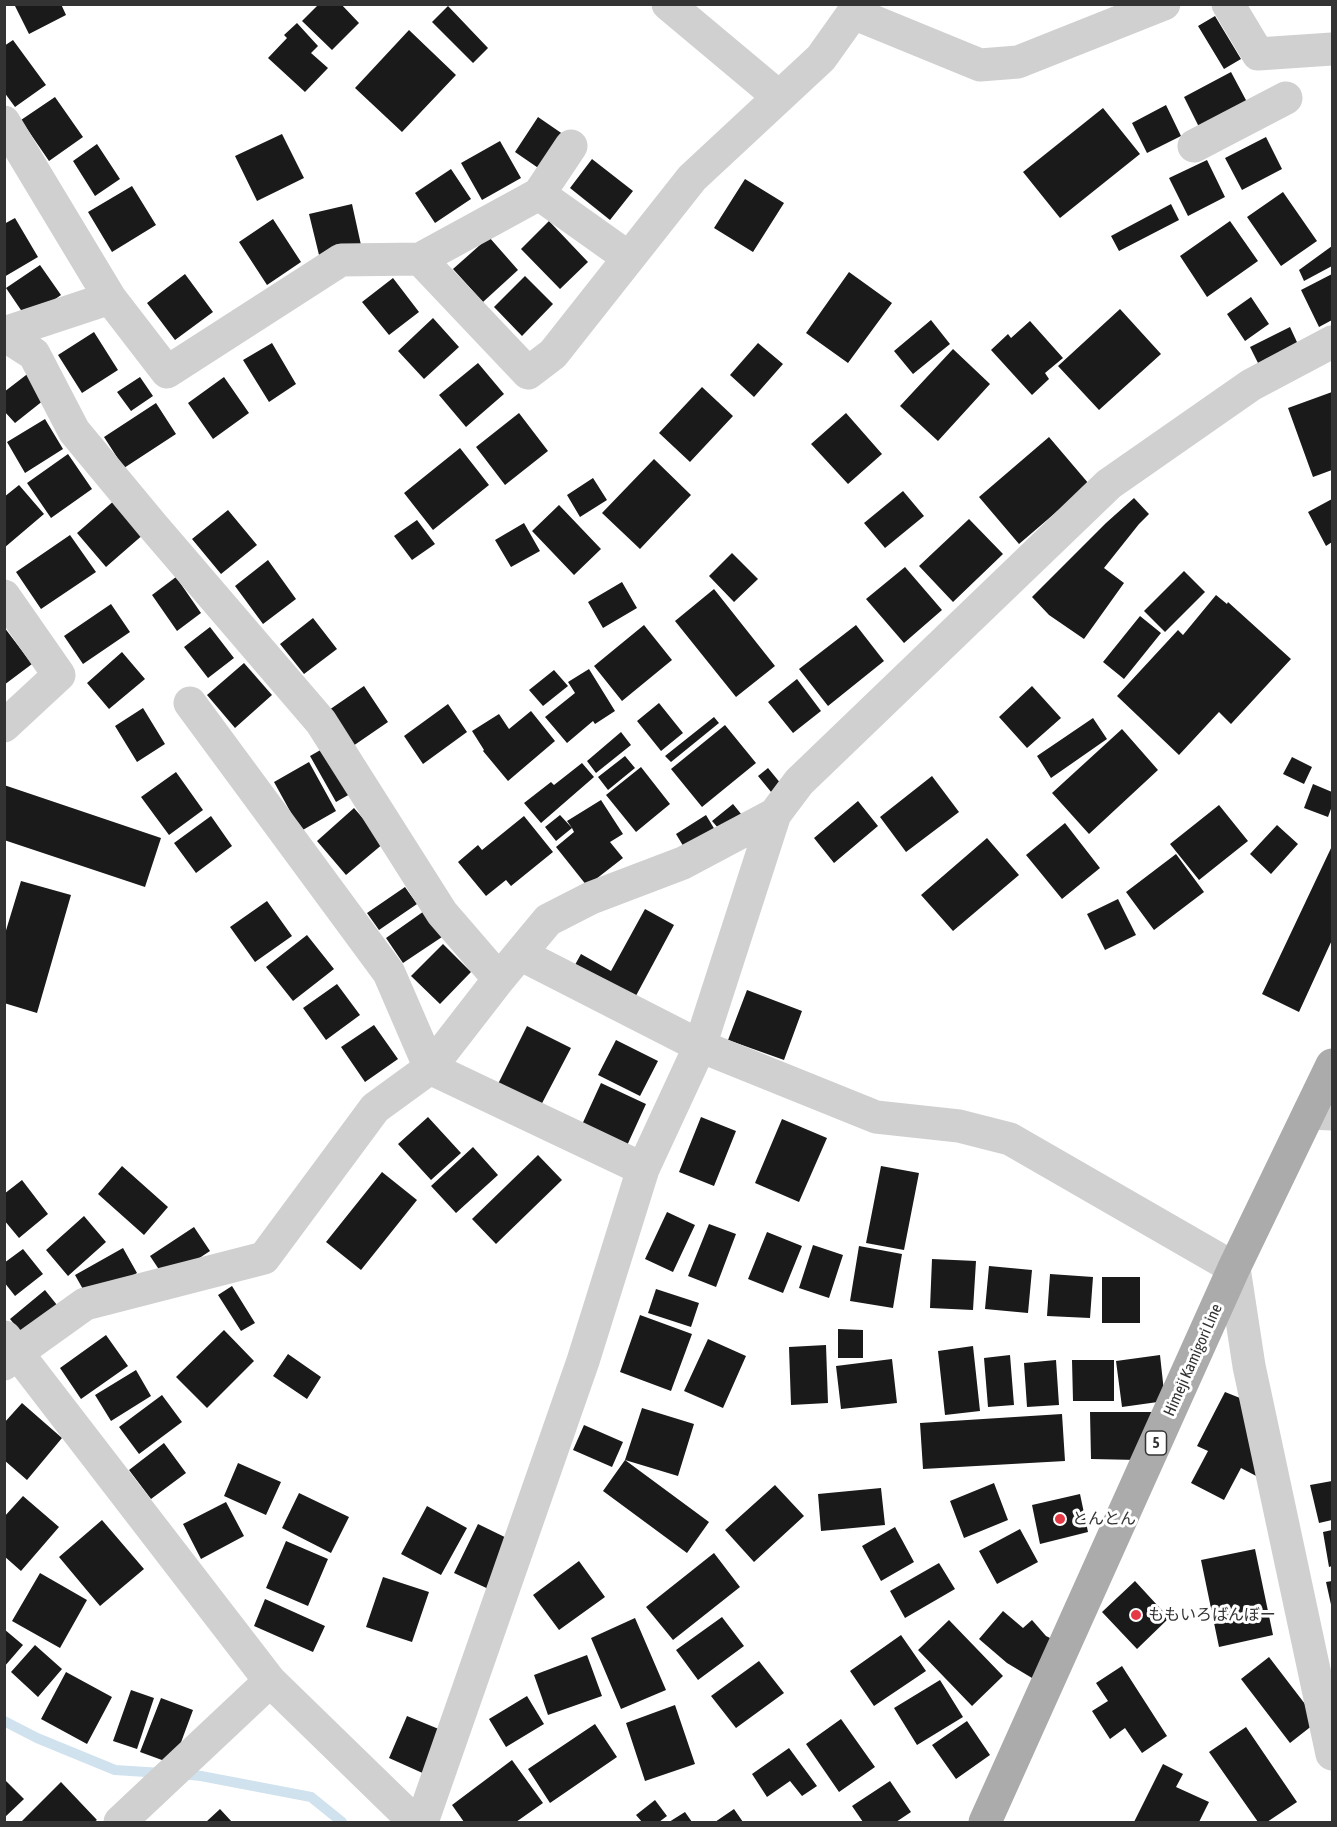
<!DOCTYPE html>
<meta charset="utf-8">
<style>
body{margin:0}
#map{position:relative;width:1337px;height:1827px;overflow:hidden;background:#fff;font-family:"Asap Condensed",sans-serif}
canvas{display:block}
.frame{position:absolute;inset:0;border:6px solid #333;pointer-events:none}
</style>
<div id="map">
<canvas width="1337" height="1827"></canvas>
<div class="frame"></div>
</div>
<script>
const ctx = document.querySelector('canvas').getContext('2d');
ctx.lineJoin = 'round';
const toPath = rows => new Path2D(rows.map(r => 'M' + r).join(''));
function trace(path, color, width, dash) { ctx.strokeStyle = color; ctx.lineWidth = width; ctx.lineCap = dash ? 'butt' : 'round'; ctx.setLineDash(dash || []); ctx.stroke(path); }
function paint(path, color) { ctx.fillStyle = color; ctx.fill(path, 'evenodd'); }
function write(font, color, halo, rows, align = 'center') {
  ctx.font = font + ' "Asap Condensed","Noto Sans JP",sans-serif'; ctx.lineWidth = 6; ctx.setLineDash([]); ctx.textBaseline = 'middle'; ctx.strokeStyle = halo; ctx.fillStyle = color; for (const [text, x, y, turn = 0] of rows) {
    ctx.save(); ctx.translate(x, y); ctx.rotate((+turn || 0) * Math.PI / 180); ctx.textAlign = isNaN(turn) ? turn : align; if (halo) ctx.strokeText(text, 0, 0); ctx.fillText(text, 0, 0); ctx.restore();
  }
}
trace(toPath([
 [4,1721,37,1738,115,1770,162,1773],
 [180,1774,201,1776,311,1797,342,1822]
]), '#cfe2ee', 10);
paint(toPath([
 [14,4,61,4,66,15,29,34],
 [319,4,341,4,359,23,332,50,302,21],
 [448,6,488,48,473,63,432,22],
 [1215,16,1241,59,1224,69,1198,26],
 [297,23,318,46,311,53,328,68,305,92,268,58,287,38,284,35],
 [409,30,456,75,402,132,355,88],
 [13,40,46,85,15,107,4,92,4,46],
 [1231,72,1247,102,1199,127,1184,97],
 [55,97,83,137,49,161,21,120],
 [1166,105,1181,136,1147,153,1132,123],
 [1103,108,1140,154,1060,218,1023,172],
 [538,117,570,139,547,174,515,152],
 [282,134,304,178,257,201,235,156],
 [1266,137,1282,169,1242,190,1225,158],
 [500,141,521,178,482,200,461,163],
 [97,144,120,179,95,196,73,161],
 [592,159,633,191,610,220,570,188],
 [1207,160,1225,197,1188,216,1169,178],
 [451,169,471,199,435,223,415,193],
 [745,179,784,203,753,252,714,228],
 [132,186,156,225,112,252,88,212],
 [1283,192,1317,241,1281,266,1247,217],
 [352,204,361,245,319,255,309,214],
 [1171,204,1179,220,1119,251,1111,236],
 [15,218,38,257,4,277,4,224],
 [273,219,301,262,267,285,239,242],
 [549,221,588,262,560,289,521,249],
 [1230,221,1258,261,1207,297,1180,256],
 [489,237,518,270,483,302,453,269],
 [1332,246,1332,266,1304,281,1299,270],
 [40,265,61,295,27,319,6,288],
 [849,272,892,303,848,363,806,333],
 [185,274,213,312,175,340,147,303],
 [1332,274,1332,320,1319,327,1301,290],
 [525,276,553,304,522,336,494,307],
 [393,278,419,312,389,335,362,302],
 [1251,297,1269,324,1245,341,1227,314],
 [1120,309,1161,354,1099,410,1058,366],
 [433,318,459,347,424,379,398,351],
 [931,320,950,344,913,374,894,351],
 [1030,321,1063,358,1045,373,1049,379,1032,395,991,350,1008,334,1011,338],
 [1290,327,1302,353,1263,373,1250,347],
 [94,332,118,370,82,393,58,355],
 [272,343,296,384,269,402,243,360],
 [758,343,783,364,754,397,730,375],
 [953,349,990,384,938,441,900,406],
 [478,363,504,394,466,427,439,395],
 [30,372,49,396,15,423,4,411,4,392],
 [140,377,153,396,131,411,117,392],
 [224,377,249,413,213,439,188,403],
 [702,387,733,416,690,462,659,433],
 [1332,392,1332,470,1313,477,1288,408],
 [156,403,176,434,124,468,104,437],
 [519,413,548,451,505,485,476,447],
 [846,413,882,454,848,484,811,444],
 [45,419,63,449,25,473,7,442],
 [1049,437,1089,484,1019,544,979,497],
 [460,448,489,485,433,530,404,493],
 [68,454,92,489,51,518,27,483],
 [654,459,691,495,640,549,602,513],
 [593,478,607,500,580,517,567,495],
 [19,485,44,514,4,548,4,497],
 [903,491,924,516,885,548,864,523],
 [1134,498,1149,514,1139,524,1104,568,1124,583,1084,639,1049,615,1032,597,1106,523],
 [116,499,145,533,106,567,77,533],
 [1332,499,1332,542,1326,546,1308,512],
 [559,505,601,549,574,575,532,531],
 [228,510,257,545,221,574,192,539],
 [969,519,1003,554,953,602,919,566],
 [417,520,435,544,412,560,394,536],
 [524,523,540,551,511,567,495,540],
 [70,535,96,572,41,609,16,572],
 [732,553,758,579,734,602,709,576],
 [268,560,296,599,263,624,235,586],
 [905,567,942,610,904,643,866,599],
 [1184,571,1205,592,1165,632,1144,611],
 [176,577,201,613,177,631,152,595],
 [622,582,637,608,603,628,588,602],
 [714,589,775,666,736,697,675,621],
 [1216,595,1227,604,1228,602,1291,659,1231,724,1219,712,1179,755,1117,696,1178,630,1183,635],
 [111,604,130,632,83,664,64,636],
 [1140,616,1161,633,1124,679,1103,662],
 [313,618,337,649,304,674,280,644],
 [644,625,672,660,622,701,594,666],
 [856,625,884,661,828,706,799,669],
 [4,627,32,664,4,685],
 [210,627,234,658,208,678,184,647],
 [122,652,145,679,109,709,87,683],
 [244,663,272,695,235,728,207,695],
 [589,669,615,711,595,724,593,721,567,743,545,717,575,693,568,682],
 [554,670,568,686,543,706,529,690],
 [797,679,821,711,793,733,768,702],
 [364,686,388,722,353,746,329,710],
 [1032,686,1061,718,1027,748,999,717],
 [659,703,683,733,661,751,637,721],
 [448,704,467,732,423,764,404,736],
 [143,708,165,744,137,762,115,726],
 [531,711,555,741,508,781,483,751,484,750,472,731,499,714,509,729],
 [714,717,719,723,671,762,665,756],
 [1093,718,1107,739,1051,778,1037,756],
 [725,725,756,763,702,807,671,769],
 [1122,729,1158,770,1089,834,1052,793],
 [621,732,631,745,596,773,587,761],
 [324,748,350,794,336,802,310,756],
 [625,756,635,768,608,790,598,777],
 [1292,757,1312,767,1304,784,1283,774],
 [309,762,336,811,301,831,274,782],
 [582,763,594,777,541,823,524,803,551,782,554,785],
 [641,767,670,804,636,832,606,795],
 [768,768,786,790,776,798,758,776],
 [176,772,203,810,169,835,141,797],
 [932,776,959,812,906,852,880,817],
 [1313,784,1332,792,1332,806,1328,817,1304,808],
 [4,785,161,838,145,887,4,840],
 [601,800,623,834,610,842,623,858,587,886,556,847,574,832,572,828,556,841,545,827,560,815,572,828,567,821],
 [858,801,878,826,834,863,814,838],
 [733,804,746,820,726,837,712,821],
 [1219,805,1248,841,1199,880,1170,844],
 [354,808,384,843,346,875,317,841],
 [706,815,718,835,688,854,676,834],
 [211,816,232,846,196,873,174,843],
 [524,816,553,852,511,886,506,880,486,896,458,862,478,845,482,850],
 [1065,823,1100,868,1062,899,1026,855],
 [1277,825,1298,844,1271,874,1250,854],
 [987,838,1019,875,953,931,921,895],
 [1332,846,1332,940,1299,1012,1262,994],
 [1176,854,1204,892,1154,930,1126,892],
 [21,881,71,895,37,1013,4,1003,4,937],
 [405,887,417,904,379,930,367,913],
 [1118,899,1136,935,1105,950,1087,914],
 [267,901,292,936,255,962,230,927],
 [427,909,445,935,403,963,386,938],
 [645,909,674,925,631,1005,571,972,581,954,611,971],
 [307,935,334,969,293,1001,266,967],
 [443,944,471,972,440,1004,411,976],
 [337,984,360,1015,326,1040,303,1008],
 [747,990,802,1011,784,1060,728,1040],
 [374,1025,398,1059,365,1082,341,1047],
 [527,1026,571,1048,539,1109,496,1088],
 [616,1040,658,1061,640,1096,598,1075],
 [601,1083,646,1104,625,1150,580,1129],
 [428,1117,461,1153,431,1180,398,1144],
 [701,1117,736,1131,714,1186,679,1172],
 [782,1119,827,1138,799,1202,755,1183],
 [473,1147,498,1175,456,1213,431,1186],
 [538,1155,562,1180,496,1244,472,1219],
 [122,1166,168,1207,144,1235,98,1194],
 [881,1166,919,1173,904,1250,866,1243],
 [382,1172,417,1200,361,1270,326,1242],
 [22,1180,48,1214,19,1238,4,1220,4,1194],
 [667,1212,695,1225,673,1272,645,1259],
 [84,1216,106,1242,68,1276,46,1250],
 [709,1224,736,1234,716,1287,688,1276],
 [194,1227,210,1251,166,1280,150,1256],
 [767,1232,802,1246,783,1293,748,1279],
 [813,1245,843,1255,829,1298,799,1288],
 [859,1246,902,1254,893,1308,850,1301],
 [123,1248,137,1273,89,1300,75,1275],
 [23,1249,43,1274,15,1296,4,1282,4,1263],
 [932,1259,976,1261,973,1310,930,1308],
 [989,1266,1032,1270,1028,1313,985,1309],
 [1050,1274,1093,1277,1090,1318,1047,1316],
 [1102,1277,1140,1277,1140,1323,1102,1323],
 [232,1286,255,1323,241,1331,218,1295],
 [656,1289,699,1303,691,1327,648,1313],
 [45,1290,61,1310,26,1339,10,1319],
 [640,1315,692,1334,671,1391,620,1372],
 [838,1329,863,1330,863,1358,838,1358],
 [224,1330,254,1361,207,1408,176,1377],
 [106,1335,128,1366,81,1399,60,1368],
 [708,1339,746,1356,723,1408,684,1391],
 [826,1345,828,1403,791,1405,789,1347],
 [973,1346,980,1411,945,1415,938,1351],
 [288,1354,321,1377,307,1399,273,1376],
 [1010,1355,1014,1405,988,1407,984,1358],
 [1160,1355,1165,1401,1122,1407,1116,1361],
 [892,1359,897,1403,841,1409,836,1366],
 [1056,1360,1059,1405,1027,1407,1024,1363],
 [1072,1360,1114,1360,1114,1401,1073,1401],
 [136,1370,151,1396,111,1421,95,1395],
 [1225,1392,1250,1402,1260,1478,1241,1468,1224,1500,1191,1483,1208,1451,1197,1446],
 [162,1395,182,1422,139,1454,119,1427],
 [22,1403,62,1438,27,1480,4,1460,4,1423],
 [642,1408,694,1424,678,1476,625,1460,709,1522,687,1553,603,1491,625,1460],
 [1090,1412,1158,1412,1138,1460,1091,1459],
 [1062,1414,1065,1461,923,1469,920,1423],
 [584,1425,623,1442,612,1467,573,1450],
 [164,1443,186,1473,151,1499,129,1470],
 [238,1463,281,1482,266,1515,224,1496],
 [1332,1481,1332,1520,1319,1523,1310,1485],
 [994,1483,1008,1520,964,1538,950,1501],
 [775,1485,804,1516,754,1562,725,1530],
 [881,1488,885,1525,821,1531,818,1494],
 [299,1493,349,1517,331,1553,282,1528],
 [1080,1494,1088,1532,1040,1544,1032,1505],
 [23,1496,59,1527,21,1571,4,1556,4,1517],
 [226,1502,244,1536,201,1559,183,1524],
 [427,1506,467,1528,441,1575,401,1554],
 [102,1520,144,1569,100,1606,59,1557],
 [478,1524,519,1544,495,1592,454,1573],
 [895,1527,914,1562,881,1581,862,1546],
 [1020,1529,1038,1562,997,1584,979,1551],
 [1332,1530,1332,1566,1329,1567,1323,1532],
 [286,1541,328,1559,308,1606,266,1588],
 [1255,1549,1273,1635,1219,1647,1201,1560],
 [714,1553,740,1587,673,1640,646,1607],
 [579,1561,605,1597,559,1630,533,1595],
 [939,1563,955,1589,905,1618,890,1591],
 [40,1573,87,1600,60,1648,12,1621],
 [383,1577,429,1592,412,1642,366,1627],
 [1135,1581,1169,1618,1137,1649,1102,1612],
 [1332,1581,1332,1609,1326,1582],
 [265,1599,325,1626,313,1652,254,1626],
 [1003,1611,1023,1628,1032,1620,1046,1636,1054,1640,1032,1678,1007,1663,979,1639],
 [722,1617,744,1646,698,1680,676,1650],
 [635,1618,666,1690,621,1709,591,1638],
 [949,1620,1003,1676,972,1706,918,1650],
 [4,1629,23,1645,4,1667],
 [901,1635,926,1671,874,1706,850,1671],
 [35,1645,62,1669,38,1697,11,1672],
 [587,1655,602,1696,548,1715,534,1675],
 [1269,1657,1318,1721,1290,1743,1241,1679],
 [759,1661,784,1693,736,1728,711,1696],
 [1122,1666,1167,1736,1142,1753,1125,1728,1110,1739,1092,1711,1108,1701,1096,1683],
 [66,1672,112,1697,87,1744,41,1719],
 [940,1680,963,1717,917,1745,894,1708],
 [131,1690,154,1698,137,1749,113,1741],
 [527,1696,544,1724,506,1747,489,1719],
 [161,1698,193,1710,173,1764,140,1752],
 [675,1705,695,1764,645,1781,626,1723],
 [407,1716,446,1732,427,1775,389,1758],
 [841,1719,875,1767,839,1792,806,1744],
 [967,1721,990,1755,956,1779,932,1745],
 [595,1724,617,1757,550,1803,528,1769],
 [1246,1727,1297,1802,1267,1822,1258,1822,1209,1752],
 [789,1748,817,1786,802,1796,790,1781,767,1797,752,1774],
 [512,1760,543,1803,516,1822,464,1822,452,1805],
 [1163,1764,1183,1774,1176,1787,1209,1802,1199,1822,1134,1822],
 [4,1779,24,1799,4,1818],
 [890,1781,911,1812,896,1822,863,1822,852,1806],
 [61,1782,97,1820,94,1822,21,1822],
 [655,1800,667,1816,659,1822,642,1822,636,1815],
 [220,1809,232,1822,206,1822],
 [734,1809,743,1822,715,1822],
 [685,1812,692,1822,669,1822]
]), '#1a1a1a');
trace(toPath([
 [668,4,779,97],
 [1228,4,1258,54,1332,49],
 [4,122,110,298,167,372,341,260,420,259,528,373,553,354,692,178,821,58,853,13,980,65,1018,62,1164,4],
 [1194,146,1286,98],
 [539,194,629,258],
 [420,259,539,194,571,146],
 [4,333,110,298],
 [4,335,34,354,74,431,152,525,321,722,442,913,499,979],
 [4,596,59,675,4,726],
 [190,703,389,973,430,1068,643,1169],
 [520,954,700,1046,876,1117,959,1126,1010,1139,1234,1268,1249,1366,1332,1754],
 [1309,1113,1332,1114],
 [5,1337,270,1681,415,1822],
 [4,1364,18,1352,85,1304,264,1258,375,1108,430,1068,499,979,548,920,591,898,683,863,775,814],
 [120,1822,270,1681],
 [422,1822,583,1361,643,1169,700,1046,775,814,799,782,1109,484,1251,385,1332,342]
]), '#d0d0d0', 33);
trace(toPath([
 [985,1822,1234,1268,1332,1065]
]), '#ababab', 33);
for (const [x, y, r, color] of [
 [1060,1519,6,"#e63946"],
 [1136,1615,6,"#e63946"]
]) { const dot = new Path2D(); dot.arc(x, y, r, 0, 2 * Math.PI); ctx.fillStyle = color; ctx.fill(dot); trace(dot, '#fff', 2); }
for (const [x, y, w] of [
 [1156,1443,21]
]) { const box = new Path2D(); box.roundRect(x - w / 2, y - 12, w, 24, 4.5); ctx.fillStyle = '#fff'; ctx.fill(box); trace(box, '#333', 1.5); }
write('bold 15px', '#333', null, [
 ["5",1156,1443]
]);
write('16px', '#333', '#fff', [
 ["Himeji Kamigori Line",1193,1360,-66]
]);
write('16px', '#333', '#fff', [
 ["とんとん",1072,1519],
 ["ももいろばんぼー",1148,1615]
], 'left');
</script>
